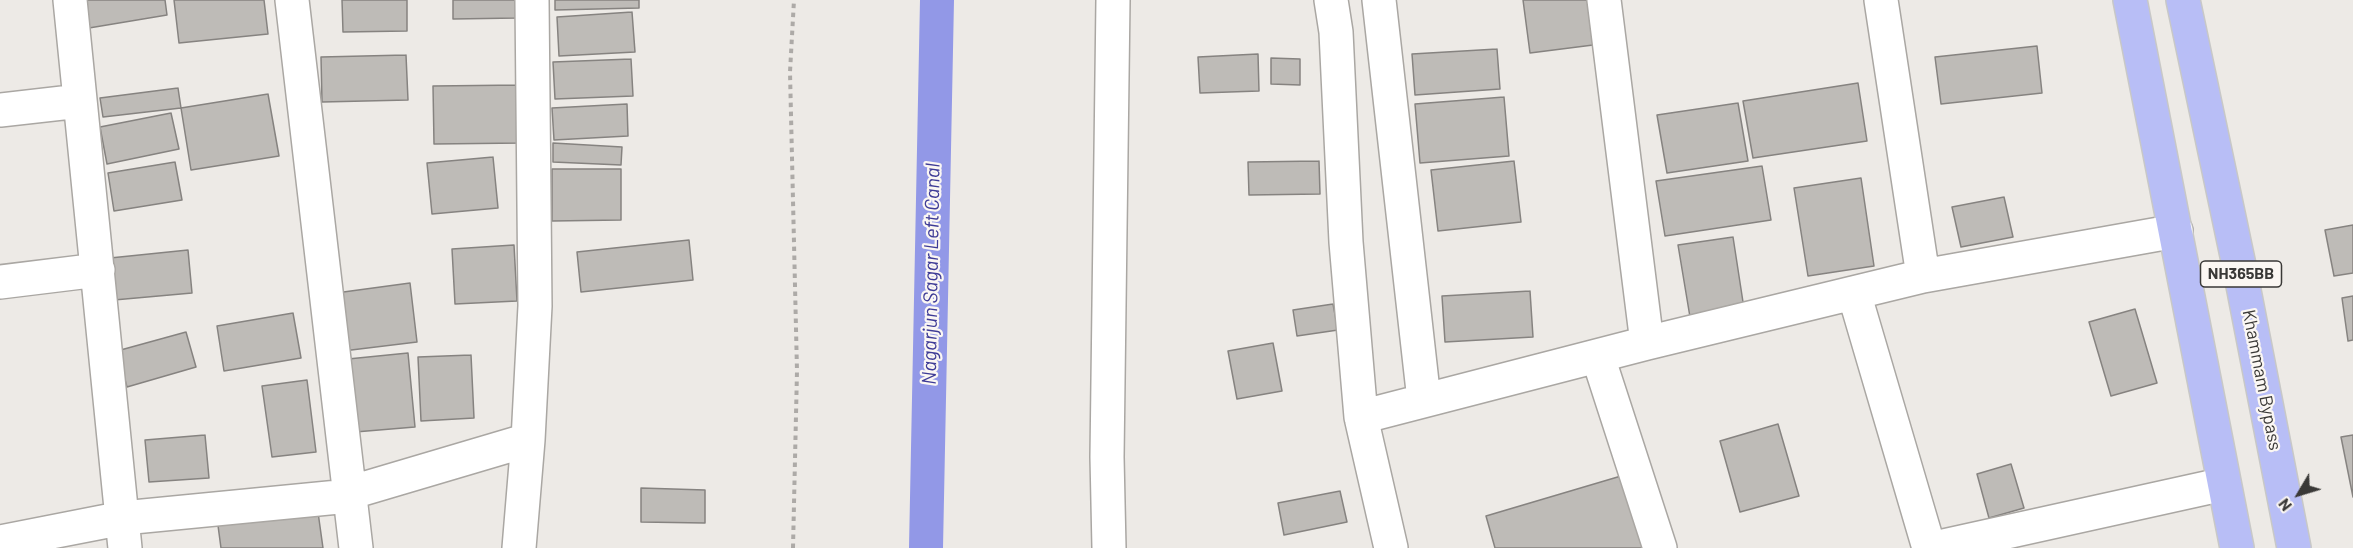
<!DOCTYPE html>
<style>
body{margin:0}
#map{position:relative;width:2353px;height:548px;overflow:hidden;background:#edeae6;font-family:Barlow,sans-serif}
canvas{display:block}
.north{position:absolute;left:2269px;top:464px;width:60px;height:60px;-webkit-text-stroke:4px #fbf7f3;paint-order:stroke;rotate:232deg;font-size:16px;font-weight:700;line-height:24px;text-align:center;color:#3a3937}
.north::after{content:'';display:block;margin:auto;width:21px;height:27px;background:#3a3937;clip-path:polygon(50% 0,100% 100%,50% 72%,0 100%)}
</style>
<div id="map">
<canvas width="2353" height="548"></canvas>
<div class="north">N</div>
</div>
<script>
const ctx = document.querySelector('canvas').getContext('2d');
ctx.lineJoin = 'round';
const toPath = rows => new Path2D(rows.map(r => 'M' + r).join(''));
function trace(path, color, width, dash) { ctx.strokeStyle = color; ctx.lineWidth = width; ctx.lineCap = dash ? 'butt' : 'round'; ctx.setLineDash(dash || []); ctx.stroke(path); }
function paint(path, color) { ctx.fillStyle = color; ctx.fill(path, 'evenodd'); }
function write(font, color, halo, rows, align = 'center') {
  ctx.font = font + ' Barlow,sans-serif'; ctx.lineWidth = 4.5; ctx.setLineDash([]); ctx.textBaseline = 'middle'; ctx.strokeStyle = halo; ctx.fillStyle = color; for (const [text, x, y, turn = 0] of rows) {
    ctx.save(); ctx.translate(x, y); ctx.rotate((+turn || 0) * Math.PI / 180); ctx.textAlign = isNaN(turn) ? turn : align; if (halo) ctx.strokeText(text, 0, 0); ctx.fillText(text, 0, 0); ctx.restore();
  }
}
trace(toPath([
 [926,548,937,0]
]), '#9298e7', 34);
const building = toPath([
 [85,0,165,0,167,15,89,28,85,0],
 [174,0,264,0,268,34,179,43,174,0],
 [342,0,407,0,407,31,343,32,342,0],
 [453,0,517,0,517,18,453,19,453,0],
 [555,0,639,0,639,8,555,10,555,0],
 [1523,0,1595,0,1601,44,1530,53,1523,0],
 [632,12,635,52,559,56,557,17,632,12],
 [2037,46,2042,93,1941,104,1935,57,2037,46],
 [1497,49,1500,89,1415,95,1412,54,1497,49],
 [1258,54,1259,91,1200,93,1198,57,1258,54],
 [406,55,408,100,322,102,321,57,406,55],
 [1271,58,1300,59,1300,85,1271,84,1271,58],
 [631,59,633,96,555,99,553,62,631,59],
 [1858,83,1867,141,1753,158,1743,101,1858,83],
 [521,85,522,143,434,144,433,86,521,85],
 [178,88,181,108,103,117,100,98,178,88],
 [268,94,279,156,191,170,181,108,268,94],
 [1504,97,1509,156,1420,163,1415,104,1504,97],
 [1738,103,1748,161,1667,173,1657,115,1738,103],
 [627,104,628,136,554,140,552,108,627,104],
 [171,113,179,149,107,164,100,127,171,113],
 [553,143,622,147,621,165,553,162,553,143],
 [493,157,498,208,432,214,427,163,493,157],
 [1319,161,1320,194,1249,195,1248,162,1319,161],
 [1514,161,1521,222,1438,231,1431,170,1514,161],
 [175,162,182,200,114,211,108,173,175,162],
 [1762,166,1771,220,1665,236,1656,181,1762,166],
 [552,169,621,169,621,220,552,221,552,169],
 [1861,178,1874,266,1808,276,1794,188,1861,178],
 [2004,197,2013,237,1961,247,1952,207,2004,197],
 [2353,225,2353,273,2334,276,2325,230,2353,225],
 [1733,237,1745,315,1691,323,1678,245,1733,237],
 [689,240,693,280,581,292,577,252,689,240],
 [514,245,517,301,455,304,452,249,514,245],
 [188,250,192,293,114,300,110,258,188,250],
 [410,283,417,342,343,351,336,293,410,283],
 [1530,291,1533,337,1445,342,1442,296,1530,291],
 [2353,296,2353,340,2348,341,2342,298,2353,296],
 [1333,304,1338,330,1297,336,1293,310,1333,304],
 [2135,309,2157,383,2111,396,2089,322,2135,309],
 [293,313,301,358,224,371,217,326,293,313],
 [186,332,196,367,127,387,117,351,186,332],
 [1273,343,1282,391,1237,399,1228,351,1273,343],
 [408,353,415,427,355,432,348,359,408,353],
 [471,355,474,418,421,421,418,357,471,355],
 [307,380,316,452,272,457,262,386,307,380],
 [1778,424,1799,496,1740,512,1720,441,1778,424],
 [205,435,209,478,149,482,145,440,205,435],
 [2353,435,2353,497,2341,437,2353,435],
 [2011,464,2024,508,1989,518,1977,474,2011,464],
 [1621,476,1643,548,1495,548,1486,516,1621,476],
 [641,488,705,490,705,523,641,522,641,488],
 [1340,491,1347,522,1284,535,1278,503,1340,491],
 [317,505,323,548,221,548,217,518,317,505]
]);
paint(building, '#bebbb7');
trace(building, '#868380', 1.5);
const minor = toPath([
 [70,0,125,548],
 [292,0,356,548],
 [1331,0,1336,32,1346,242,1361,417,1647,343,1923,276,2176,231],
 [1379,0,1424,400],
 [1604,0,1647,343],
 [1881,0,1923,276],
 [0,110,80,101],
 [0,282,98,270],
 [1854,293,1929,548],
 [1598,357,1660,548],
 [1361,417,1391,548],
 [349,493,528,440],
 [0,542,123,518,349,496],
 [519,548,528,440,535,306,532,0],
 [1109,548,1107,457,1113,0],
 [1934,548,2224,484]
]);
const trunk = toPath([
 [2130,0,2237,548],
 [2183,0,2240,270,2294,548]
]);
trace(minor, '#aaa7a3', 36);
trace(trunk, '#c8c8c7', 36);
trace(toPath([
 [793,548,797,371,790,72,794,0]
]), '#adaaa7', 4, [4.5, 4.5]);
trace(minor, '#fff', 33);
trace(trunk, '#b8bef6', 33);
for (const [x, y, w] of [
 [2241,274,81]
]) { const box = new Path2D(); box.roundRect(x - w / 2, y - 13, w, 26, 4.5); ctx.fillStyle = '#fbf7f3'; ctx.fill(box); trace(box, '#3a3937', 1.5); }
write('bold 16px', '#3a3937', null, [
 ["NH365BB",2241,274]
]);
write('18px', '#3a3937', '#fbf7f3', [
 ["Khammam Bypass",2262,380,79]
]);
write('italic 20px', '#3e3b96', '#fbf7f3', [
 ["Nagarjun Sagar Left Canal",931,274,-89]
]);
</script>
